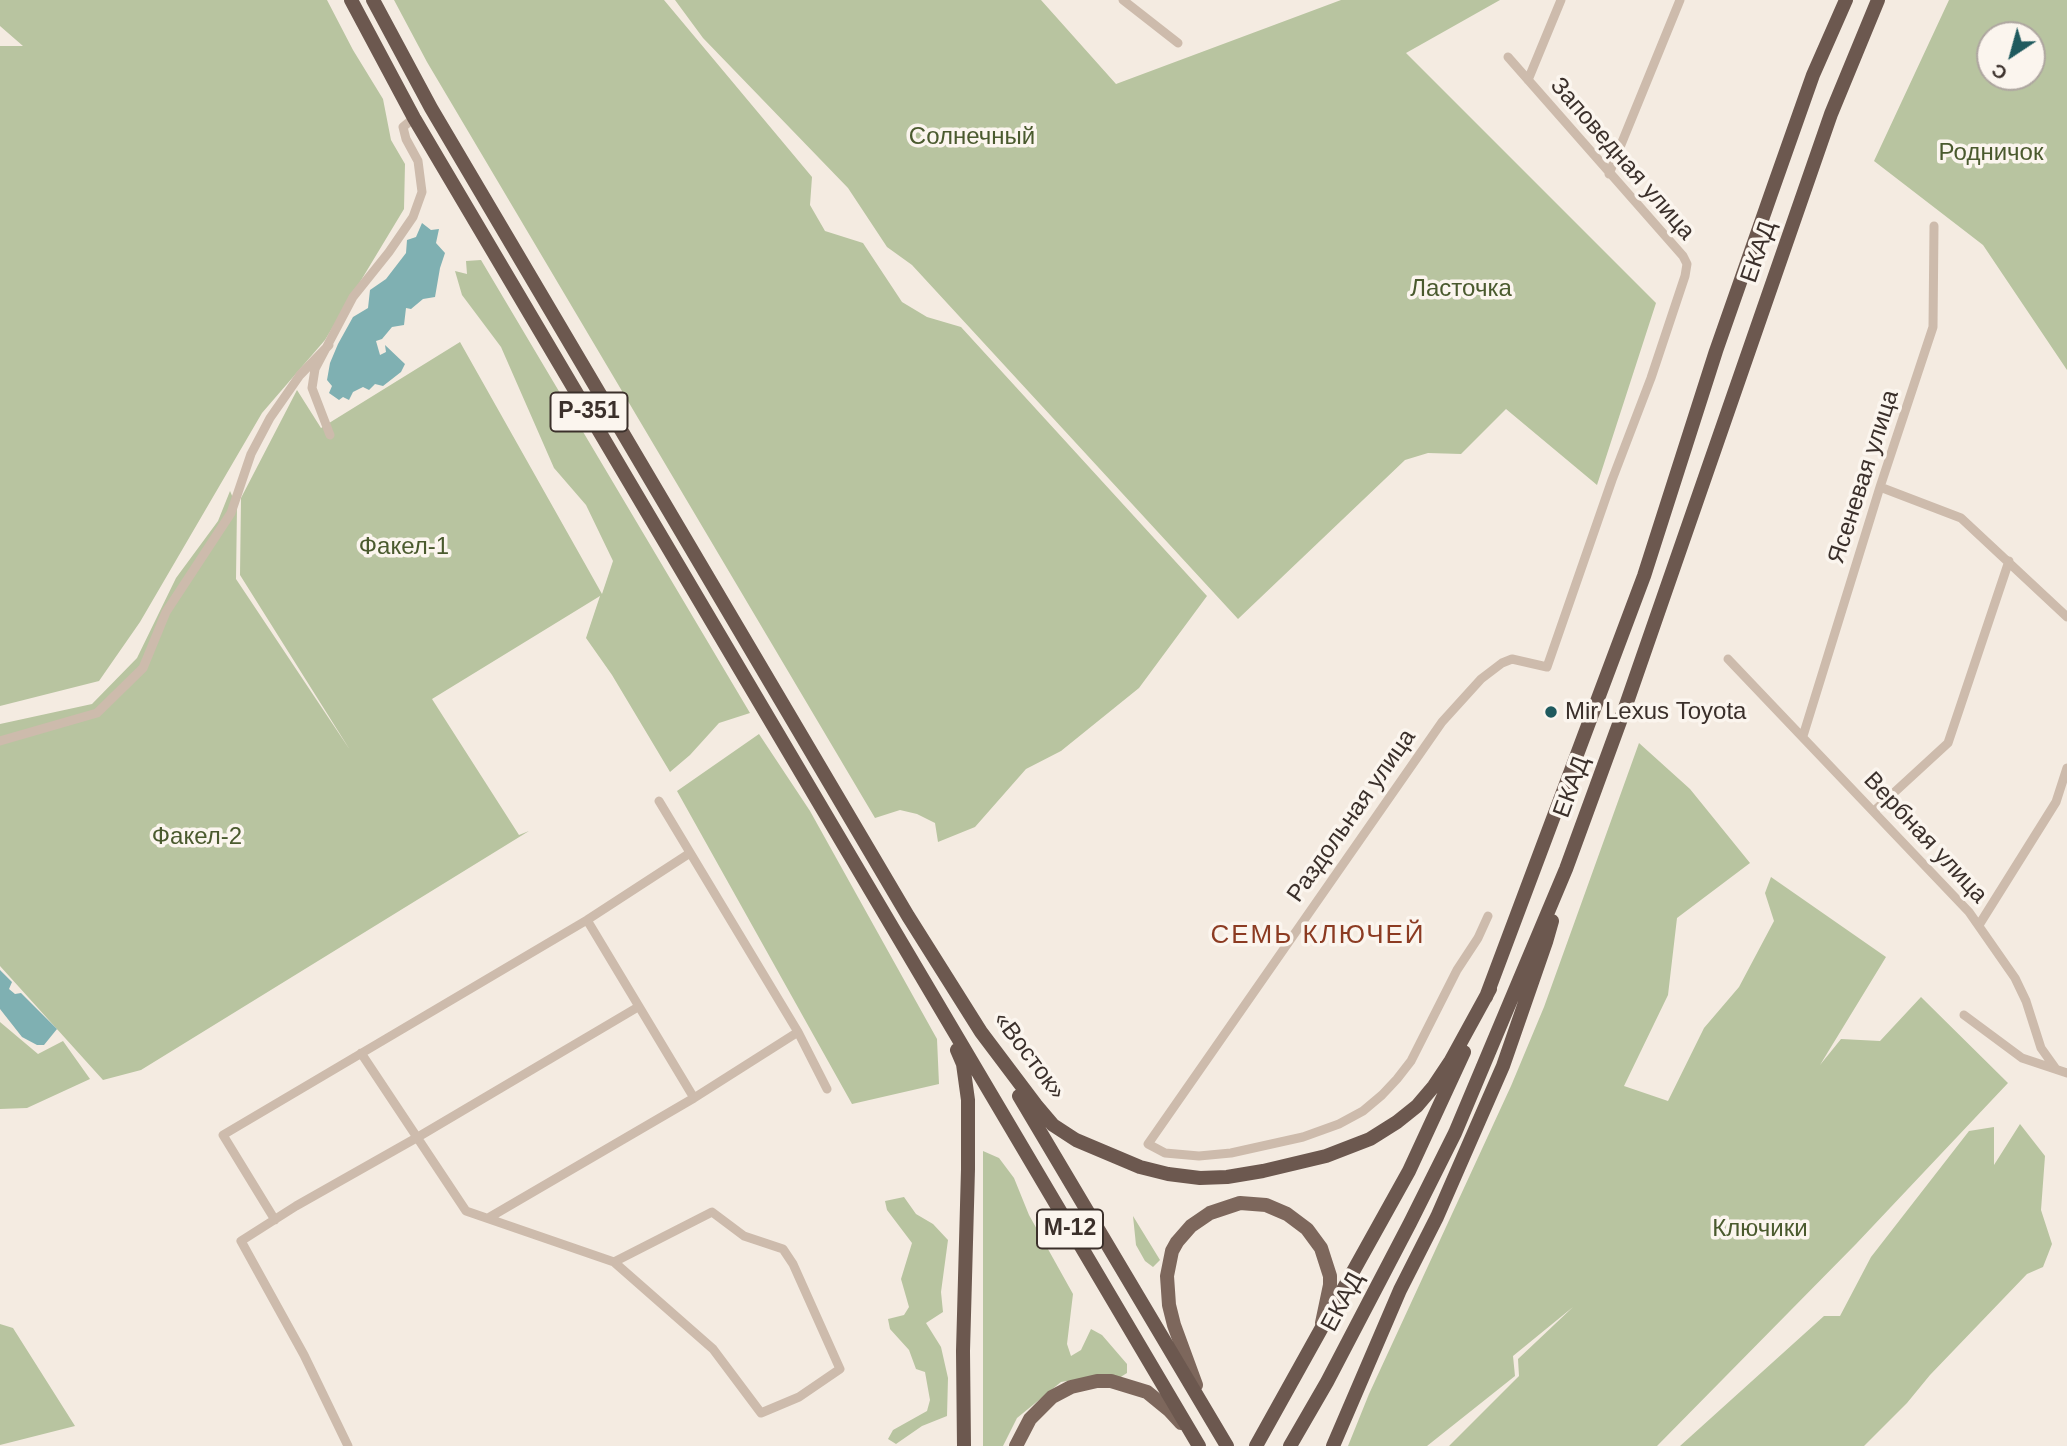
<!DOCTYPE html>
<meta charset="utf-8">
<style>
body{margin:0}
#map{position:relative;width:2067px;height:1446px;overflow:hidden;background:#f4ebe1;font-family:Helvetica,sans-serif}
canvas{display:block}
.north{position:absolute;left:1976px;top:21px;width:70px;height:70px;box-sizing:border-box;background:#fbf5ee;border:2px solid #aea6a0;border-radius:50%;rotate:216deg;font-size:19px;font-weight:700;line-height:28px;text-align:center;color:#3b302b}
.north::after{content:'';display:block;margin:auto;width:24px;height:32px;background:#1f5a5e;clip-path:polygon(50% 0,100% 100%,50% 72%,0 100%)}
</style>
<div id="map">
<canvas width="2067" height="1446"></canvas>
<div class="north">С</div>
</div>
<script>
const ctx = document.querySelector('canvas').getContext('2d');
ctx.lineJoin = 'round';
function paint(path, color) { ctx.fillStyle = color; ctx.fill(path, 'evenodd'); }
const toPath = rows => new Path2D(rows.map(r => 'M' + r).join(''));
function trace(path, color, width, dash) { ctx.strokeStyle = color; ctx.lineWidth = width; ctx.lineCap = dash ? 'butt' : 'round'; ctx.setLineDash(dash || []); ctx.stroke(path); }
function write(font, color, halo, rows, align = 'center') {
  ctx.font = font + ' Helvetica,sans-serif'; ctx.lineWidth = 7; ctx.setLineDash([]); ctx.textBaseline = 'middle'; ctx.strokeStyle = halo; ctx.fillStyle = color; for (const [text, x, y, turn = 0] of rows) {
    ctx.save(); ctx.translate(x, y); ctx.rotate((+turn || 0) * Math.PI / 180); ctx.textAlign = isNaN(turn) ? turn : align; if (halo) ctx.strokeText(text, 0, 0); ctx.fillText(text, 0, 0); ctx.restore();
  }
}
paint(toPath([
 [0,0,327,0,353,50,383,99,391,140,405,164,404,209,325,340,262,413,140,622,99,681,0,706,0,46,23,46,0,26],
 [394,0,664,0,812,177,810,205,825,231,863,243,902,302,927,317,961,327,1207,596,1139,688,1061,751,1026,769,975,827,938,842,935,823,917,814,900,810,875,818,427,62],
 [675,0,1041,0,1116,84,1341,0,1500,0,1406,53,1656,303,1597,485,1506,409,1461,454,1428,453,1405,460,1238,619,912,265,887,247,848,188,703,38],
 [1949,0,2067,0,2067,370,1983,245,1874,161],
 [1990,35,2032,35,2032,77,1990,77],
 [481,260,750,713,719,723,690,755,670,772,612,675,586,638,600,596,432,699,519,835,529,831,141,1070,103,1080,0,966,0,724,92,704,137,658,176,578,218,521,230,491,237,507,236,579,350,750,240,575,241,498,297,390,321,428,460,342,602,594,613,561,586,505,554,468,501,347,462,295,455,271,467,274,466,261],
 [759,734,810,811,937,1039,939,1084,852,1104,677,791],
 [1639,743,1690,789,1750,863,1677,918,1668,995,1624,1086,1668,1101,1704,1028,1739,987,1774,921,1765,893,1771,877,1886,957,1820,1065,1841,1039,1880,1041,1921,997,2008,1083,1856,1244,1657,1446,1449,1446,1519,1376,1518,1359,1573,1307,1513,1356,1515,1376,1427,1446,1348,1446,1369,1394,1511,1086,1544,1007],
 [0,1022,38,1054,63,1041,90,1079,27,1108,0,1109],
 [2020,1124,2045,1156,2041,1210,2052,1244,2043,1267,2027,1274,1930,1375,1907,1403,1864,1446,1680,1446,1824,1316,1840,1316,1871,1257,1969,1131,1994,1127,1994,1165],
 [983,1151,999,1158,1014,1178,1029,1215,1073,1294,1067,1344,1071,1356,1081,1350,1091,1329,1102,1335,1127,1364,1127,1373,1119,1378,1109,1374,1061,1382,1017,1418,1003,1446,983,1446],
 [904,1197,916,1214,933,1224,948,1240,941,1292,943,1312,926,1323,941,1347,948,1378,947,1416,922,1426,896,1444,888,1439,893,1430,927,1411,930,1400,925,1372,916,1369,909,1350,890,1329,888,1319,904,1315,909,1307,901,1279,912,1243,887,1210,885,1201],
 [1133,1216,1160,1260,1153,1267,1145,1261,1136,1245],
 [0,1324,13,1328,75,1426,0,1445]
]), '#b8c4a0');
paint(toPath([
 [422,223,431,230,439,229,436,243,445,253,440,268,435,297,423,299,411,309,406,308,404,325,392,327,382,339,376,341,380,355,386,352,385,345,405,364,401,372,383,386,375,384,369,390,363,387,353,392,349,400,343,397,339,400,329,393,332,386,327,380,330,363,338,344,353,317,368,308,370,290,386,279,406,253,407,240,416,237],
 [0,970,12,982,9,989,15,994,21,993,57,1029,44,1045,37,1045,22,1037,0,1009]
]), '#7fb0b2');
trace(toPath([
 [1123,0,1178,43],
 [1528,80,1561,0],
 [1609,174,1680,0],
 [330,435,312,388,315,369,353,297,389,252,413,217,422,192,418,161,406,139,403,127,414,118],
 [1880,487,1961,518,2067,617],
 [1728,659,1969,912,2015,978,2026,1001,2041,1048,2056,1069],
 [1803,736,1880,487,1933,327,1934,226],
 [0,741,97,713,143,668,166,612,231,513,251,454,270,418,300,375,329,345],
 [659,801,798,1032,827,1089],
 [1874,811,1948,743,2009,561],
 [1488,916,1478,938,1457,970,1411,1061,1397,1079,1382,1095,1363,1111,1339,1124,1303,1137,1231,1153,1199,1156,1165,1153,1148,1144,1442,722,1481,679,1502,663,1512,659,1547,667,1612,480,1651,378,1685,276,1687,264,1683,256,1508,57],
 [587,920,694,1098],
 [1979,925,2056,802,2067,768],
 [1964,1015,2022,1058,2067,1073],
 [361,1053,466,1211,614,1262,713,1349,761,1413,799,1397,840,1369,793,1264,783,1249,744,1236,712,1212,614,1262],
 [490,1217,694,1098,798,1032],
 [275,1220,223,1135,587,920,690,853],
 [348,1446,304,1355,241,1241,296,1206,418,1137,638,1007]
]), '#cdbbac', 9);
trace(toPath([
 [1196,1385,1174,1325,1169,1305,1167,1276,1172,1251,1177,1242,1191,1226,1210,1213,1240,1203,1266,1205,1287,1214,1307,1229,1321,1248,1330,1276,1330,1285,1322,1323],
 [1016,1446,1030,1419,1052,1397,1071,1387,1097,1381,1111,1381,1147,1392,1169,1410,1181,1423]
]), '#7d675c', 14);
trace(toPath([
 [351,0,414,118,1199,1446],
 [373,0,431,108,908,916,981,1032,1036,1105,1053,1125,1076,1140,1140,1167,1168,1174,1200,1178,1227,1177,1263,1171,1326,1156,1370,1139,1397,1122,1417,1106,1434,1086,1450,1062,1490,989],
 [1486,997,1644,576,1716,351,1771,194,1813,75,1846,0],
 [957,1050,963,1064,968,1100,968,1169,963,1351,964,1446],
 [1019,1096,1227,1446],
 [1256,1446,1409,1171,1464,1052],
 [1290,1446,1327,1382,1410,1223,1455,1133,1566,869,1626,705,1831,114,1878,0],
 [1333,1446,1400,1290,1437,1217,1503,1066,1546,942,1552,921]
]), '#6c584f', 14);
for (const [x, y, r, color] of [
 [1551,712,7,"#1f5a5e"]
]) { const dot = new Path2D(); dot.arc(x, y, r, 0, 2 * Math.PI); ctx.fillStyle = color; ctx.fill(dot); trace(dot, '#fbf5ee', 2.5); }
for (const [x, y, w] of [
 [589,412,77],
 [1070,1229,66]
]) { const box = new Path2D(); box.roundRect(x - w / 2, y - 19.5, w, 39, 5); ctx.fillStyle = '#fbf5ee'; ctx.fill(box); trace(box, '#3b302b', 2); }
write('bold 23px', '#3b302b', null, [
 ["Р-351",589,412],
 ["М-12",1070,1229]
]);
write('24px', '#4a5a2e', '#fbf5ee', [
 ["Солнечный",972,137],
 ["Родничок",1991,153],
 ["Ласточка",1461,289],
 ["Факел-1",404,547],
 ["Факел-2",197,837],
 ["Ключики",1760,1229]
]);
write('24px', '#3b302b', '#fbf5ee', [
 ["Заповедная улица",1622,159,49],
 ["ЕКАД",1759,252,-71],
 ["Ясеневая улица",1864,477,-72],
 ["ЕКАД",1572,787,-70],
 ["Раздольная улица",1352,816,-55],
 ["Вербная улица",1925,838,47],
 ["«Восток»",1029,1056,53],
 ["ЕКАД",1343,1302,-62]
]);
write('24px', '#3b302b', '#fbf5ee', [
 ["Mir Lexus Toyota",1565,712]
], 'left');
ctx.letterSpacing = '2px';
write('26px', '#8c3b22', '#fbf5ee', [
 ["СЕМЬ КЛЮЧЕЙ",1318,936]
]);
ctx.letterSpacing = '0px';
</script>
